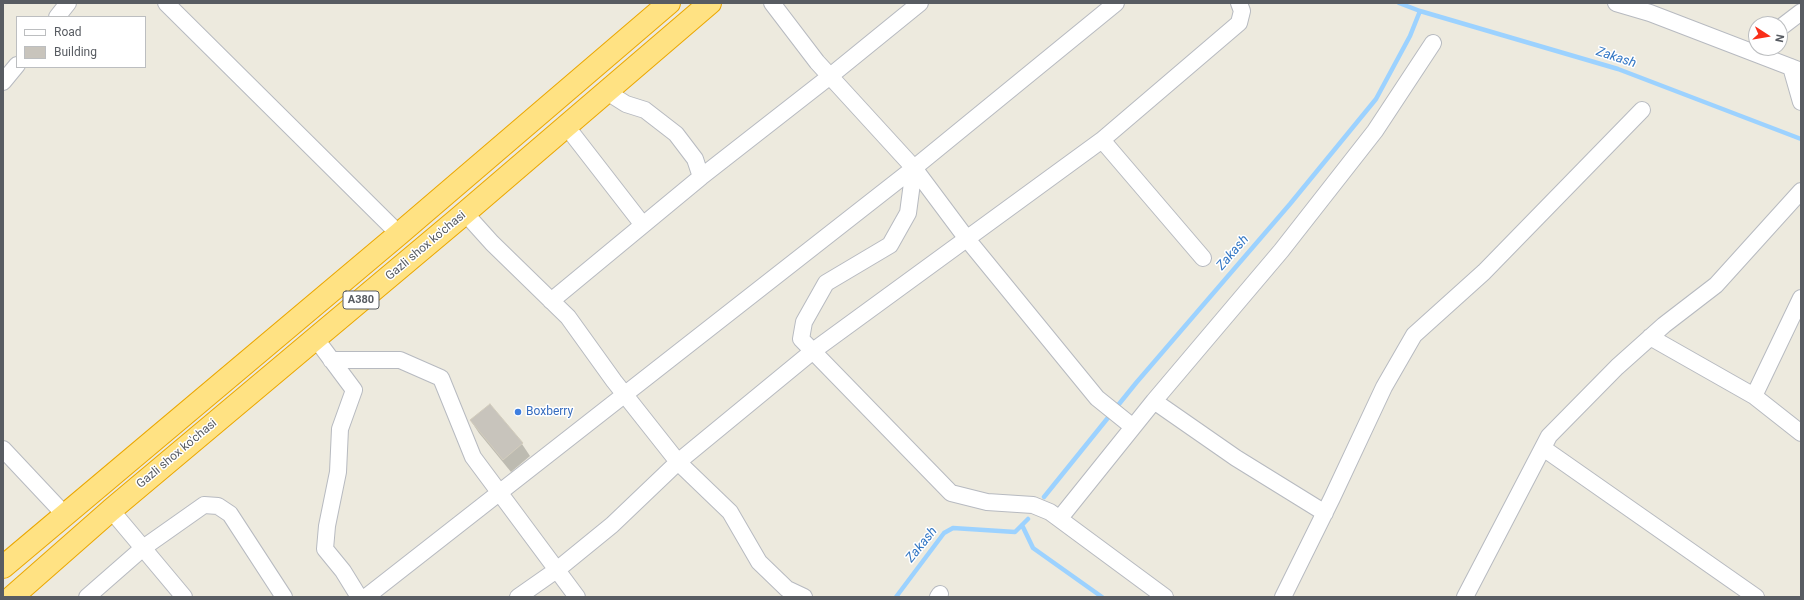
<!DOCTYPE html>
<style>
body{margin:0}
#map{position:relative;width:1804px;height:600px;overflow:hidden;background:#edeade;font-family:Roboto,sans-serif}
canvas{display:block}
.frame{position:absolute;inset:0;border:4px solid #585c62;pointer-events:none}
.legend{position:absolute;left:16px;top:16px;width:130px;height:52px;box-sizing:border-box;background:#fff;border:1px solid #bcbec0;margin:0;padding:5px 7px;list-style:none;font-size:12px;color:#585c62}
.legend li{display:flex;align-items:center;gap:8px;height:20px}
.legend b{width:20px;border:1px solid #bcbec0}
.north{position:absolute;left:1748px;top:16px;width:40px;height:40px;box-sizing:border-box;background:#fff;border:1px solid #bcbec0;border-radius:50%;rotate:102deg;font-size:11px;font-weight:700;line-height:16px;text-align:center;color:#585c62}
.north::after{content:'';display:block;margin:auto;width:14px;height:18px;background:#f92e18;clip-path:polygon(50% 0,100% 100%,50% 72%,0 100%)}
</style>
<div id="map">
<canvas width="1804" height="600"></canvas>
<div class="frame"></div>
<ul class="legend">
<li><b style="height:5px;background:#fff"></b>Road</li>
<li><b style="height:11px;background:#c8c4bc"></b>Building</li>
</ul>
<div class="north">N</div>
</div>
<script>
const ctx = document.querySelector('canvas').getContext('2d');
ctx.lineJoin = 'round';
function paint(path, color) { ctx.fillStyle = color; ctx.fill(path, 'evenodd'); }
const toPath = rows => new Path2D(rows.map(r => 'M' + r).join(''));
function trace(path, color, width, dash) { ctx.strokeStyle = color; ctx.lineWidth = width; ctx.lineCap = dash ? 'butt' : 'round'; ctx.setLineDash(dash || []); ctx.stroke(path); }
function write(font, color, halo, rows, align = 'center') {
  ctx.font = font + ' Roboto,sans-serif'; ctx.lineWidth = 3; ctx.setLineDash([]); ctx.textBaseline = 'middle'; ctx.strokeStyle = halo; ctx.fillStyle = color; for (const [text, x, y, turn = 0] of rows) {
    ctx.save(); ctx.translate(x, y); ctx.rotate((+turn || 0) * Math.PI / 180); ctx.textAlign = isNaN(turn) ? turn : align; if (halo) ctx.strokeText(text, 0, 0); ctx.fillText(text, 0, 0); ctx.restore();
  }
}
paint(toPath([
 [490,405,522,444,530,456,511,472,479,433,471,421]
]), '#0003');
trace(toPath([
 [1399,3,1420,11,1618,69,1801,139],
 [1044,497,1136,383,1290,204,1376,99,1410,36,1420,11],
 [1022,525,1033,548,1102,597],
 [896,597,944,533,953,528,1015,532,1028,519]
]), '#9cd2ff', 4.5);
const building = toPath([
 [490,404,523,443,503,460,470,420,490,404]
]);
paint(building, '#c8c4bc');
trace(building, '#d2ccbc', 1);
const minor = toPath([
 [166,3,399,234],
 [772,3,817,62,914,168,908,213,890,245,826,283,804,322,801,339,951,493,987,502,1033,505,1050,512,1165,597],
 [1616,3,1650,13,1801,71],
 [57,17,68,3],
 [1780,28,1801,12],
 [1791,67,1801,102],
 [3,82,17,65],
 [607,92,626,104,645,110,676,134,695,159,701,177],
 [567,127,643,225],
 [914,168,967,239,1097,398,1133,427],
 [465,213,492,243,568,317,614,381,678,462,730,512,759,562,787,589,804,597],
 [1203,258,1102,140,1239,23,1242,11,1239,3],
 [551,301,701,177,829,77,920,3],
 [1650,337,1754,396,1801,433],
 [316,339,354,390,340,429,338,472,327,526,325,549,343,571,359,597],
 [331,360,400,360,441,378,473,457,577,597],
 [1754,396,1801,298],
 [1154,401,1236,458,1325,513],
 [1543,448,1756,597],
 [3,449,65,515],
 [111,510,143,548,204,505,218,506,230,514,284,597],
 [1060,518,1154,401,1281,251,1375,131,1433,43],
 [87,597,143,548,184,597],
 [366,597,914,168,1116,3],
 [518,597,558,569,612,525,678,462,813,351,1102,140],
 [938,597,940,594],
 [1283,597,1332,498,1384,387,1414,335,1484,272,1642,110],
 [1465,597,1549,436,1617,367,1664,325,1716,285,1801,191]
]);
const highway = toPath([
 [3,567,399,234,669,3],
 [12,597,111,510,459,218,710,3]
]);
trace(minor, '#b7bac0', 18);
trace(highway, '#eba700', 24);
trace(minor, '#fff', 16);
trace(highway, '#ffe283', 22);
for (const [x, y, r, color] of [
 [518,412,4,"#3f7fe0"]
]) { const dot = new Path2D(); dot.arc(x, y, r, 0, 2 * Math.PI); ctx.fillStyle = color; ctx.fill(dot); trace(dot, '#fff', 1.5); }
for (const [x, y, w] of [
 [361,300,36]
]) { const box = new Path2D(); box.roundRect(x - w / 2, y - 9, w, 18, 3); ctx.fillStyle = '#fff'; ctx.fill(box); trace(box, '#585c62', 1); }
write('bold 11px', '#585c62', null, [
 ["A380",361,300]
]);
write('12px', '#585c62', '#fff', [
 ["Gazli shox ko'chasi",426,246,-40],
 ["Gazli shox ko'chasi",177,454,-40]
]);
write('12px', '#366cbe', '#fff', [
 ["Boxberry",526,412]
], 'left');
write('italic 13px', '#3377c4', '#fff', [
 ["Zakash",1616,58,18],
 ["Zakash",1233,253,-49],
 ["Zakash",922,545,-51]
]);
</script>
